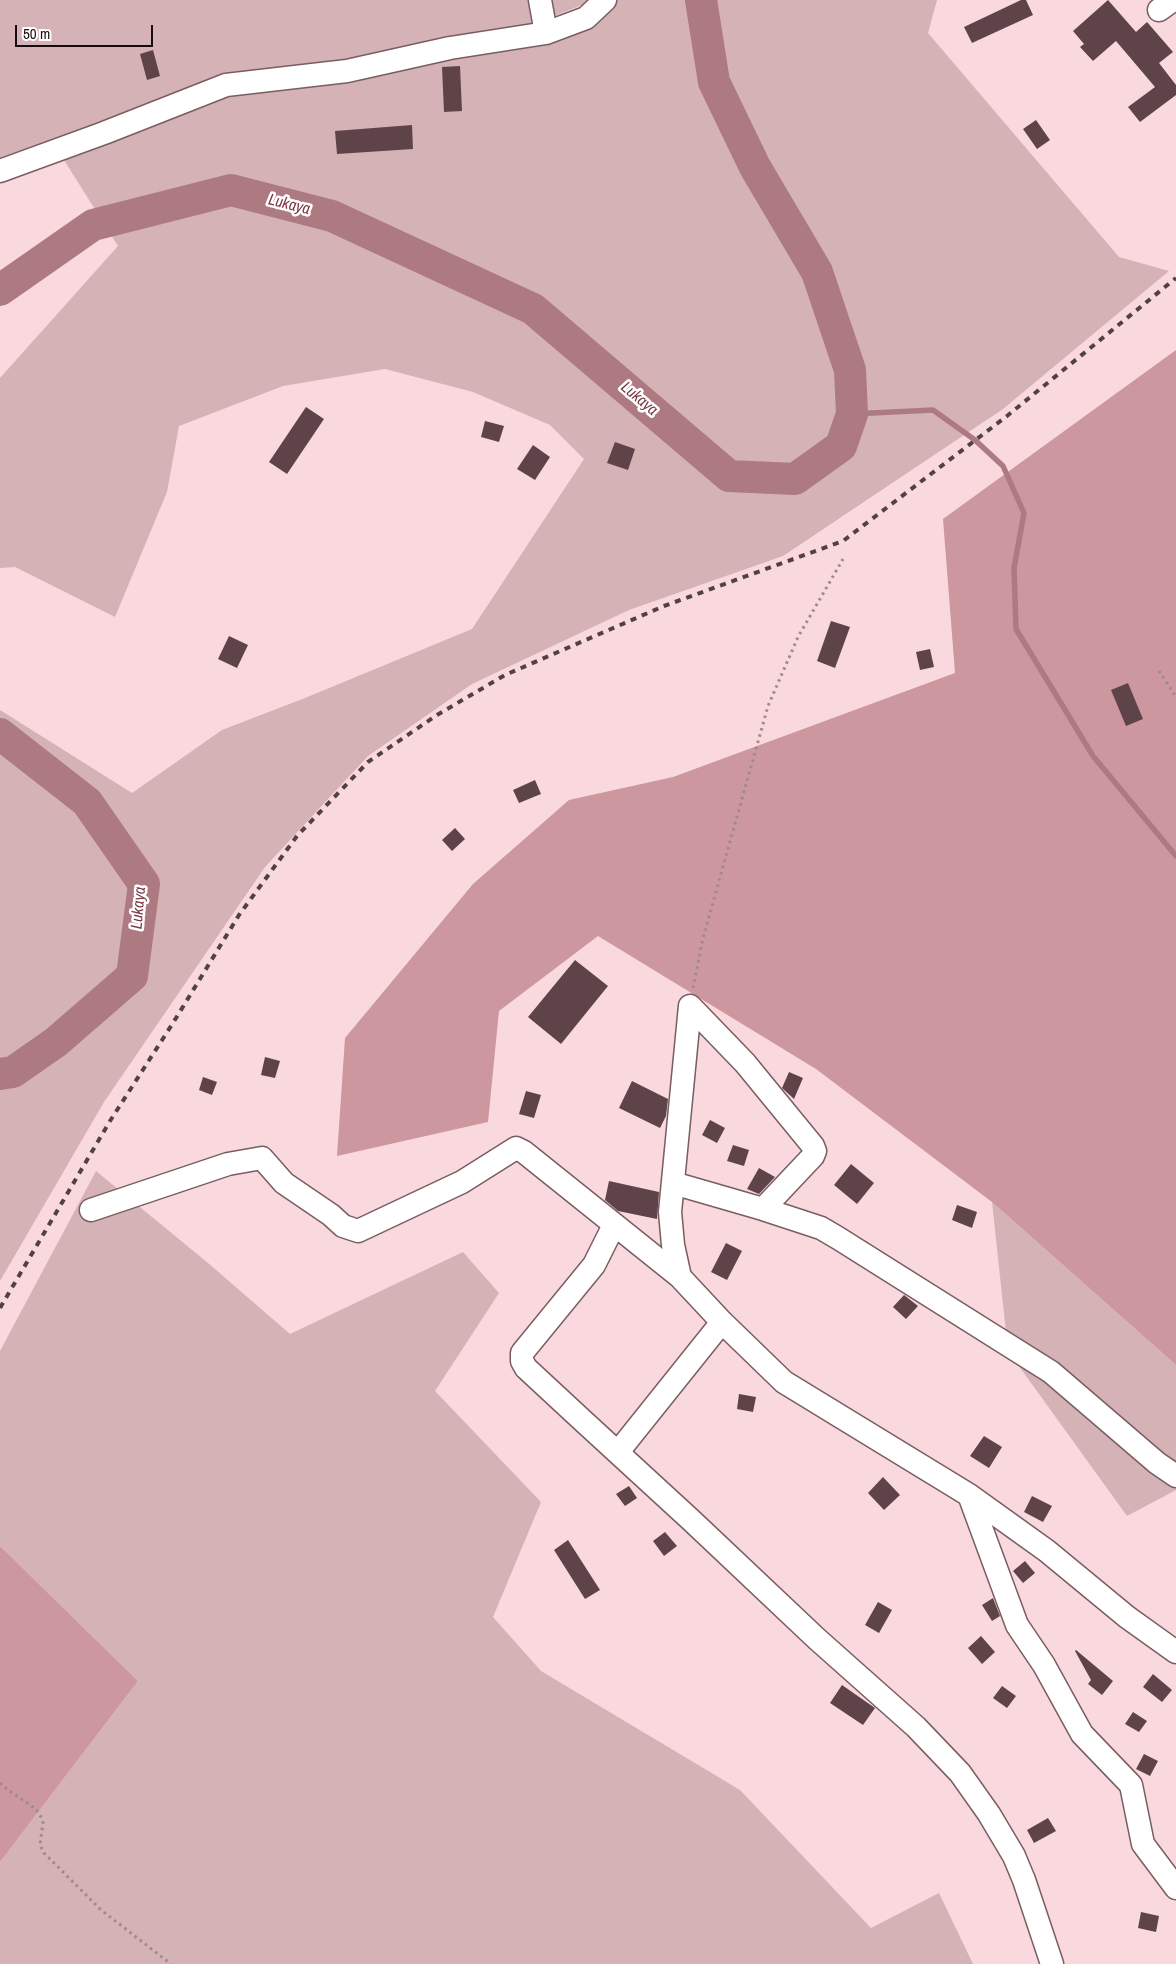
<!DOCTYPE html>
<style>
body{margin:0}
#map{position:relative;width:1176px;height:1964px;overflow:hidden;background:#f9d9dd;font-family:"Archivo Narrow",sans-serif}
canvas{display:block}
.scale{position:absolute;left:15px;top:25px;width:138px;height:22px;box-sizing:border-box;border:2px solid #160c0d;border-top:0;padding-left:6px;font-size:15px;line-height:18px;white-space:nowrap;color:#160c0d;-webkit-text-stroke:4px #fff;paint-order:stroke}
</style>
<div id="map">
<canvas width="1176" height="1964"></canvas>
<div class="scale">50 m</div>
</div>
<script>
const ctx = document.querySelector('canvas').getContext('2d');
ctx.lineJoin = 'round';
function paint(path, color) { ctx.fillStyle = color; ctx.fill(path, 'evenodd'); }
const toPath = rows => new Path2D(rows.map(r => 'M' + r).join(''));
function trace(path, color, width, dash) { ctx.strokeStyle = color; ctx.lineWidth = width; ctx.lineCap = dash ? 'butt' : 'round'; ctx.setLineDash(dash || []); ctx.stroke(path); }
function write(font, color, halo, rows, align = 'center') {
  ctx.font = font + ' "Archivo Narrow",sans-serif'; ctx.lineWidth = 5; ctx.setLineDash([]); ctx.textBaseline = 'middle'; ctx.strokeStyle = halo; ctx.fillStyle = color; for (const [text, x, y, turn = 0] of rows) {
    ctx.save(); ctx.translate(x, y); ctx.rotate((+turn || 0) * Math.PI / 180); ctx.textAlign = isNaN(turn) ? turn : align; if (halo) ctx.strokeText(text, 0, 0); ctx.fillText(text, 0, 0); ctx.restore();
  }
}
paint(toPath([
 [0,0,530,0,540,24,598,0,937,0,928,33,1119,257,1169,271,1003,409,783,556,629,610,472,684,368,756,265,867,104,1102,0,1281,0,710,132,793,222,730,305,698,472,629,584,459,550,425,473,392,385,369,283,386,179,426,167,492,115,617,15,567,0,568,0,378,118,246,52,141,0,161],
 [548,0,595,0,551,17],
 [96,1171,208,1263,290,1334,463,1252,499,1293,435,1391,541,1502,493,1617,541,1671,740,1790,871,1928,939,1893,973,1964,0,1964,0,1862,138,1681,0,1546,0,1351],
 [992,1202,1176,1365,1176,1490,1127,1516,1008,1351]
]), '#d4b2b6');
paint(toPath([
 [1176,350,1176,1365,992,1202,816,1069,598,936,499,1011,488,1122,337,1156,345,1038,473,884,569,800,673,777,955,673,943,519],
 [0,1546,138,1681,0,1862]
]), '#cc979e');
trace(toPath([
 [852,414,933,410,975,440,1003,466,1024,513,1014,568,1016,629,1093,756,1176,856]
]), '#ad7a81', 5.5);
trace(toPath([
 [0,290,93,225,231,190,332,216,533,309,729,476,795,479,841,446,852,414,850,370,817,272,755,167,714,82,701,0],
 [0,734,87,802,144,884,132,976,56,1042,13,1072,0,1074]
]), '#ad7a81', 32);
paint(toPath([
 [1021,0,1026,0,1033,15,972,43,964,27],
 [1108,0,1136,32,1147,22,1173,52,1159,63,1176,85,1176,95,1140,122,1128,107,1155,87,1116,41,1093,61,1080,47,1084,44,1073,31],
 [153,50,160,76,147,80,140,54],
 [460,66,462,111,444,112,442,67],
 [1036,120,1050,140,1037,149,1023,129],
 [412,125,413,149,337,154,335,131],
 [306,407,324,419,287,474,269,462],
 [485,421,504,426,499,442,481,437],
 [615,442,635,449,628,470,607,463],
 [533,445,550,457,535,480,517,469],
 [831,621,850,627,835,668,817,661],
 [229,636,248,645,237,668,218,659],
 [930,649,934,667,920,670,916,652],
 [1128,683,1143,719,1126,726,1111,690],
 [535,780,541,794,519,803,513,790],
 [455,828,465,839,452,851,442,840],
 [575,960,608,986,561,1044,528,1017],
 [265,1057,280,1061,275,1078,261,1075],
 [789,1072,803,1078,794,1099,782,1088],
 [203,1077,217,1082,212,1095,199,1090],
 [632,1081,668,1099,666,1116,660,1128,619,1108],
 [526,1091,541,1095,534,1118,519,1114],
 [710,1120,725,1128,717,1143,702,1135],
 [733,1145,749,1150,744,1166,727,1161],
 [851,1164,874,1183,857,1204,834,1185],
 [759,1168,775,1177,759,1194,747,1189],
 [609,1181,659,1192,657,1219,618,1211,605,1200],
 [957,1205,977,1212,972,1228,952,1220],
 [726,1243,742,1251,727,1280,711,1272],
 [904,1295,918,1306,906,1319,893,1307],
 [739,1394,756,1397,753,1412,737,1409],
 [984,1436,1002,1447,989,1468,970,1456],
 [883,1477,900,1495,884,1510,868,1493],
 [629,1486,637,1498,625,1506,616,1494],
 [1032,1496,1052,1506,1043,1522,1024,1512],
 [665,1532,677,1546,664,1556,653,1541],
 [568,1540,600,1590,585,1599,554,1550],
 [1025,1561,1035,1573,1023,1583,1013,1571],
 [993,1598,1000,1616,992,1621,982,1605],
 [878,1602,892,1610,879,1633,865,1625],
 [981,1636,995,1652,982,1664,968,1648],
 [1076,1650,1113,1681,1102,1695,1088,1684,1091,1680,1075,1651],
 [1153,1674,1172,1690,1162,1702,1143,1687],
 [842,1685,875,1708,863,1725,830,1703],
 [1002,1686,1016,1696,1007,1708,993,1698],
 [1133,1712,1147,1721,1139,1732,1125,1724],
 [1144,1754,1158,1761,1150,1776,1136,1769],
 [1048,1818,1056,1831,1034,1843,1027,1830],
 [1141,1912,1159,1916,1156,1932,1138,1928]
]), '#5e4448');
const minor = toPath([
 [540,0,546,33],
 [1159,10,1173,0],
 [0,171,104,133,226,85,347,71,450,48,546,33,586,18,605,0],
 [690,1006,670,1212,673,1245,680,1277,722,1322,784,1382,969,1495,1047,1551,1127,1617,1176,1652],
 [690,1006,745,1063,813,1146,815,1151,813,1156,763,1209],
 [673,1183,763,1209,821,1228,838,1238,1051,1372,1157,1463,1176,1476],
 [91,1210,228,1164,262,1158,284,1183,331,1215,343,1226,358,1231,462,1182,516,1148,524,1152,680,1277],
 [614,1225,594,1265,522,1353,522,1361,526,1368,581,1419,691,1520,817,1639,916,1727,960,1773,989,1814,1014,1856,1024,1880,1052,1964],
 [618,1452,722,1322],
 [969,1495,1017,1625,1044,1665,1082,1734,1131,1785,1143,1844,1176,1888]
]);
trace(minor, '#795d61', 25);
trace(toPath([
 [1159,671,1176,697],
 [693,988,703,938,768,706,798,637,843,559],
 [0,1783,8,1790,36,1809,41,1817,43,1823,40,1845,44,1853,101,1910,171,1964]
]), '#a0898c', 3, [2.5, 4]);
trace(minor, '#fff', 22);
trace(toPath([
 [0,1308,110,1121,173,1023,239,915,297,836,368,762,437,715,505,675,664,606,843,541,1007,416,1176,278]
]), '#514143', 4, [6, 6]);
write('italic 16px', '#7b3845', '#fff', [
 ["Lukaya",289,205,14],
 ["Lukaya",639,399,40],
 ["Lukaya",139,908,-85]
]);
</script>
